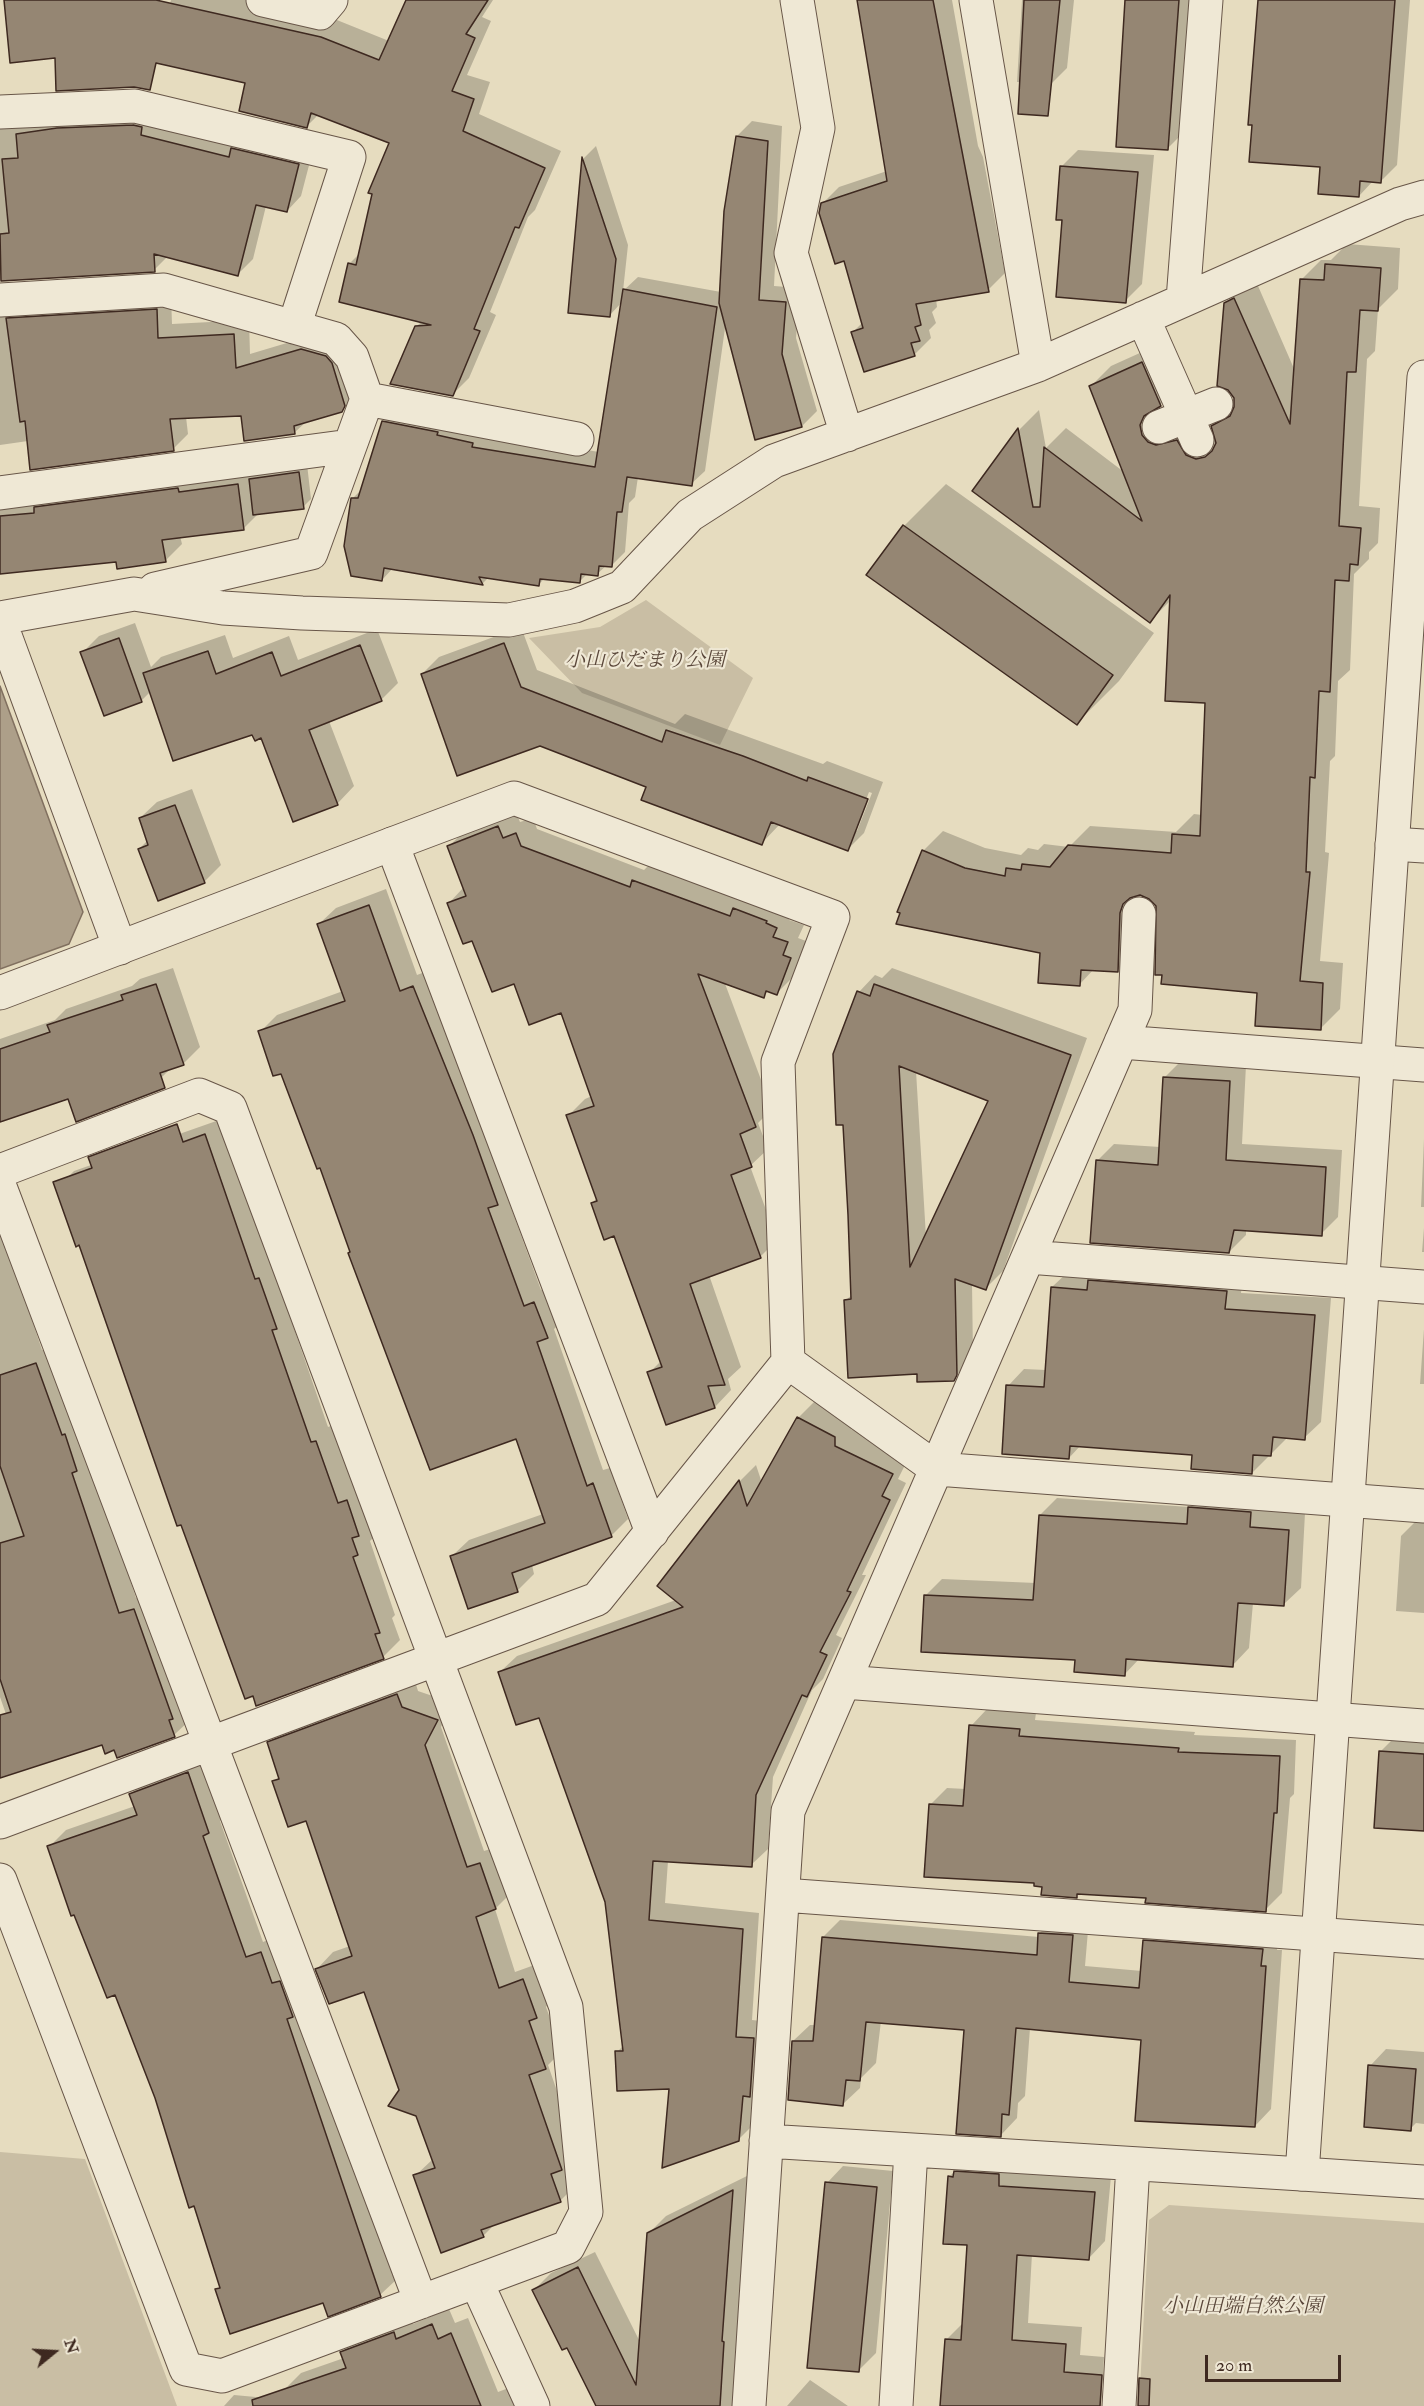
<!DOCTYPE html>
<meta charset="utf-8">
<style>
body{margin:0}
#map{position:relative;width:1424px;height:2406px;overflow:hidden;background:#e6dcbf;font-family:"IM FELL Double Pica",serif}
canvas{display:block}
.north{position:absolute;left:24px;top:2322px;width:60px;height:60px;-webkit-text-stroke:4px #efe8d5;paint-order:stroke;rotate:72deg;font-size:16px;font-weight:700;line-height:24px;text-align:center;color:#3e2920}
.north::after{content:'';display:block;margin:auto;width:21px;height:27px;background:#3e2920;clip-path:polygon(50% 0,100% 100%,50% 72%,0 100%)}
.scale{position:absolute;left:1205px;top:2355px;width:136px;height:27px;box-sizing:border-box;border:3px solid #3e2920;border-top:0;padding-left:8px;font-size:18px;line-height:21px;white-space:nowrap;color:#3e2920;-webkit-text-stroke:4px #efe8d5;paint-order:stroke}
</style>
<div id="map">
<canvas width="1424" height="2406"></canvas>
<div class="north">N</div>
<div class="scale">20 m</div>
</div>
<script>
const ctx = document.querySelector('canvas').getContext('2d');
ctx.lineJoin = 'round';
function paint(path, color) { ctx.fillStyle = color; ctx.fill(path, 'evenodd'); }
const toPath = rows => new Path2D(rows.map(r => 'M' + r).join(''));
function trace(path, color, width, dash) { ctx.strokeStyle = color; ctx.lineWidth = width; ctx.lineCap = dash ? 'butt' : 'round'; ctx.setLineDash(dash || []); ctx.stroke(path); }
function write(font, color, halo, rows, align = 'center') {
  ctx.font = font + ' "IM FELL Double Pica","Noto Serif JP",serif'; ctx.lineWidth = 4.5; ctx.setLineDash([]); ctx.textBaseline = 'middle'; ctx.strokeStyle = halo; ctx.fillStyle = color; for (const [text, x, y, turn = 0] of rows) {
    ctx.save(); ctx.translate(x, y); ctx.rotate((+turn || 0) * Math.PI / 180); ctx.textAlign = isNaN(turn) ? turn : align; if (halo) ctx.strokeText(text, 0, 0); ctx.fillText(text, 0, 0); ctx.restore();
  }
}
paint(toPath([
 [646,600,753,678,720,745,582,693,529,638,600,627],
 [0,2152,85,2159,177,2406,0,2406],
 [1169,2205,1424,2223,1424,2406,1139,2406,1149,2220]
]), '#c9bea4');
const water = toPath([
 [0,686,83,912,69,944,0,969,0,686]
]);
paint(water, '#ad9f89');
trace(water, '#81705f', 1.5);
paint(toPath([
 [171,0,275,0,317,12,389,41,407,0,493,0,482,17,491,21,467,75,490,82,479,114,561,151,535,210,528,217,490,312,496,315,469,378,452,395,416,327,422,321,349,264,360,253,391,142,319,114,307,126,247,81,154,61],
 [858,0,952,0,978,146,983,157,1005,273,988,290,936,299,937,307,932,312,936,323,929,330,931,338,914,355,852,333,863,322,845,260,822,204,839,187,887,171],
 [1022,0,1074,0,1067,68,1051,84,1017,82],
 [1127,0,1194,0,1184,132,1167,149],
 [1260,0,1410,0,1397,165,1380,182,1373,181,1359,196,1322,166],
 [149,111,313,150,301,196,287,211,266,206,253,259,238,274,168,256,154,270,0,280,0,123],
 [752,121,782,126,774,286,800,288,796,338,817,411,802,426,756,439,726,321,705,471,691,484,638,477,635,497,629,503,625,552,611,566,607,565,597,574,588,573,579,582,545,578,538,585,489,577,482,584,393,568,382,580,352,499,362,489,383,422,397,408,485,433,599,452,622,302,609,316,570,312,584,158,596,146,628,245,623,291,638,277,721,292,737,136],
 [1078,150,1154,155,1142,284,1125,301,1061,167],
 [1347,244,1400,248,1398,289,1378,309,1375,351,1367,359,1359,506,1380,508,1378,543,1369,552,1369,559,1354,574,1350,670,1338,681,1335,756,1330,761,1325,852,1329,853,1320,961,1343,963,1340,1009,1320,1029,1157,905,1150,897,1140,894,1137,951,1117,971,1094,969,1079,985,923,851,943,831,985,848,1021,855,1028,848,1038,850,1044,844,1069,847,1090,826,1176,832,1194,814,1202,815,1207,702,1171,600,1150,621,974,491,1020,429,1039,410,1046,448,1066,428,1124,472,1091,386,1111,366,1162,343,1181,384,1160,405,1162,414,1216,439,1213,427,1236,405,1225,304,1246,283,1255,279,1295,371,1301,280,1321,260,1331,260],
 [171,295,172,324,249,320,250,354,317,334,341,341,357,396,341,411,307,421,294,433,243,414,186,417,188,434,173,449,28,441,0,445,0,296],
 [307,464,311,499,303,507,260,512,244,528,180,536,182,544,165,561,117,560,0,574,0,502],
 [946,484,1154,633,1119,681,1077,723,904,526],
 [135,623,151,667,161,657,225,635,233,658,289,636,298,660,377,629,398,683,381,700,329,721,354,786,338,803,294,821,262,736,151,691,141,701,82,653,99,636],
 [521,627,537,670,675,724,685,714,823,764,827,761,883,782,864,833,847,850,780,824,762,843,422,674,439,657],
 [869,792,872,793,857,831,854,831],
 [192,789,221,865,204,882,139,849,148,840,140,818,157,802],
 [515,810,520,822,533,818,537,829,644,870,650,864,793,911,789,920,804,925,798,938,806,941,794,976,777,993,769,990,763,996,724,981,772,1109,758,1123,768,1149,750,1166,777,1240,760,1257,709,1275,741,1367,728,1379,731,1390,715,1407,649,1373,661,1361,615,1234,592,1203,597,1198,568,1116,585,1099,592,1096,561,1012,515,982,473,939,449,903,464,887,449,846,466,830],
 [386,889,417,975,430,970,514,1186,506,1194,541,1290,551,1286,564,1320,554,1329,603,1470,610,1468,628,1519,611,1536,532,1565,534,1574,518,1590,469,1607,452,1556,469,1540,543,1514,517,1437,352,1252,321,1167,281,1072,260,1032,277,1015,343,991,319,924,336,908],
 [173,968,200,1047,183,1064,171,1068,161,1078,69,1097,0,1120,0,1039,55,1020,66,1009,132,986,140,979],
 [892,968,1087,1038,1003,1271,986,1288,972,1283,973,1357,953,1379,919,1372,846,1300,853,1294,859,992,875,975,882,978],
 [916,1071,990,1100,926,1237],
 [1181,1061,1246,1065,1242,1144,1342,1150,1338,1217,1321,1234,1246,1229,1246,1235,1229,1252,1097,1161,1114,1144,1160,1147,1164,1078],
 [222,1119,293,1310,289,1314,328,1427,333,1425,374,1537,370,1541,395,1615,392,1618,400,1640,383,1657,80,1243,57,1188,74,1171],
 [1424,1139,1424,1207,1421,1207],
 [0,1224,42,1350,53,1347,136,1598,151,1593,191,1719,174,1735,115,1749,103,1743,0,1768,0,1723,7,1717,0,1697],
 [1424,1228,1424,1252,1422,1252],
 [1069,1271,1243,1275,1241,1293,1331,1298,1321,1422,1304,1438,1288,1437,1252,1473,1193,1454,1080,1446,1069,1458,1008,1386,1024,1369,1046,1370,1052,1287],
 [1424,1329,1424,1384,1420,1384],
 [815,1401,851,1421,851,1429,909,1457,898,1479,906,1483,862,1575,866,1575,836,1635,842,1638,823,1679,812,1690,773,1777,768,1849,751,1865,668,1861,665,1903,759,1913,752,2020,770,2022,755,2123,738,2140,670,2087,617,2052,624,2045,607,1902,540,1716,500,1672,517,1656,676,1600,659,1586,740,1481,756,1465,762,1483,798,1418],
 [1206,1491,1305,1513,1301,1588,1284,1604,1253,1603,1249,1648,1233,1665,1140,1658,1124,1675,1076,1658,925,1596,942,1579,1036,1583,1040,1515,1057,1498,1190,1507],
 [1418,1519,1424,1520,1424,1613,1396,1611,1401,1536],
 [414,1678,418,1691,453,1703,441,1727,484,1851,497,1847,512,1892,495,1909,515,1972,540,1963,552,2000,546,2007,562,2051,548,2065,578,2152,577,2184,560,2201,496,2223,483,2236,415,2176,433,2159,417,2115,401,2090,365,1990,317,1969,333,1952,350,1946,307,1819,274,1782,280,1776,269,1743,286,1726],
 [987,1709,1036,1713,1035,1720,1195,1732,1194,1735,1296,1740,1294,1794,1290,1798,1282,1893,1265,1910,1147,1897,1080,1892,1076,1896,1036,1881,930,1805,947,1788,966,1789,971,1726],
 [1397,1735,1424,1736,1424,1830,1380,1752],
 [204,1756,225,1815,220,1821,263,1942,278,1936,397,2279,380,2295,324,2301,217,2290,221,2286,156,2097,116,1993,49,1847,66,1830,135,1806,131,1794,148,1777],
 [1056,1916,1089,1919,1085,1966,1142,1971,1144,1941,1161,1924,1279,1933,1277,1950,1282,1950,1271,2109,1255,2126,1143,2039,1030,2028,1025,2096,1018,2103,1017,2118,1001,2135,966,2029,881,2021,876,2063,861,2078,860,2088,843,2104,793,2041,810,2025,816,2025,823,1937,840,1920,1039,1937,1040,1933],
 [1386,2049,1424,2052,1424,2124,1416,2123,1410,2129,1370,2066],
 [966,2160,1111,2176,1105,2241,1089,2258,1032,2254,1028,2323,1082,2327,1080,2355,1104,2357,1101,2406,960,2406,947,2339,963,2323,969,2244,949,2177],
 [843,2166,893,2171,876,2353,859,2370,827,2183],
 [749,2175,738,2325,740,2325,736,2406,598,2406,568,2346,534,2290,551,2273,595,2252,641,2344,649,2233,666,2216],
 [449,2309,455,2323,468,2318,498,2392,519,2384,528,2406,224,2406,234,2395,288,2400,284,2390,301,2373,344,2358,342,2352,359,2336,411,2316,413,2324],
 [810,2380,848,2406,787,2406]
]), '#0003');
const building = toPath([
 [4,0,156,0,321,37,379,60,406,0,488,0,466,34,475,38,452,91,474,99,463,131,545,168,519,228,515,227,474,329,480,331,453,396,390,384,415,326,431,325,339,302,348,263,356,265,372,194,368,193,389,143,311,113,307,128,239,111,245,83,156,63,150,90,134,87,56,91,55,58,10,63,4,0],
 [857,0,933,0,989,292,916,304,921,325,915,327,920,341,911,343,915,356,864,372,851,332,863,328,844,261,835,264,819,213,821,203,887,181,857,0],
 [1024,0,1060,0,1048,116,1018,114,1024,0],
 [1125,0,1179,0,1168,150,1116,147,1125,0],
 [1258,0,1395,0,1381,183,1360,181,1359,197,1318,194,1320,167,1249,162,1252,125,1248,125,1258,0],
 [133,125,142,127,141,135,229,157,231,148,299,164,287,212,256,205,238,276,154,254,155,272,1,281,0,234,9,233,2,159,18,158,16,134,57,128,133,125],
 [736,136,768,141,759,300,786,302,782,354,802,427,755,440,719,303,724,211,736,136],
 [582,157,616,259,610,317,568,313,582,157],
 [1060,166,1138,172,1126,303,1056,297,1062,220,1056,220,1060,166],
 [1325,264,1381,268,1378,311,1360,310,1356,372,1347,372,1339,526,1361,528,1358,565,1350,564,1349,581,1335,580,1330,692,1319,691,1315,778,1310,777,1306,872,1310,872,1300,981,1323,983,1321,1030,1255,1026,1257,993,1161,984,1162,975,1155,975,1156,906,1149,899,1140,895,1130,898,1123,904,1120,913,1118,972,1081,970,1080,986,1038,983,1040,953,896,924,900,913,897,912,922,850,965,868,1005,876,1006,868,1021,870,1022,864,1050,867,1068,845,1171,853,1172,834,1200,836,1205,703,1165,701,1170,595,1150,623,972,491,1018,428,1033,507,1040,507,1044,447,1142,521,1089,386,1142,362,1161,406,1144,416,1140,425,1142,435,1148,442,1156,445,1177,440,1186,455,1196,459,1205,457,1212,451,1216,443,1211,426,1230,416,1234,407,1234,398,1228,390,1217,386,1224,303,1234,298,1290,424,1300,279,1324,280,1325,264],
 [623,289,717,307,692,486,627,477,622,512,617,512,612,567,599,566,598,576,581,574,580,583,540,579,539,586,479,577,483,585,384,568,382,581,351,576,344,546,351,498,358,498,382,421,438,432,437,435,473,443,472,447,595,467,623,289],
 [157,309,158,338,234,334,236,368,301,349,326,356,332,363,345,406,342,412,294,426,295,434,244,441,241,416,170,419,174,451,30,470,25,421,20,422,6,318,157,309],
 [299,472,304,509,253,515,249,479,299,472],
 [238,484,244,530,162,540,166,562,117,569,116,562,0,574,0,516,34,513,34,507,178,488,179,492,238,484],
 [903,525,1113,675,1077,725,866,575,903,525],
 [119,638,142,702,104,716,80,652,119,638],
 [504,643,521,687,662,742,666,730,743,756,807,781,808,777,868,799,848,851,771,822,762,845,641,800,646,787,540,746,457,776,421,674,504,643],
 [360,645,382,701,309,730,338,805,293,822,261,738,255,741,252,735,173,761,143,673,208,651,216,674,272,652,281,676,360,645],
 [175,805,205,883,158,901,138,849,148,845,139,818,175,805],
 [498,826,503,838,516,833,521,846,630,887,632,880,730,916,733,908,767,921,766,923,777,928,773,937,788,942,783,955,791,958,777,995,766,991,764,998,698,974,756,1127,740,1134,752,1167,731,1175,761,1258,690,1284,725,1385,708,1386,715,1408,666,1425,647,1372,662,1367,614,1236,604,1240,591,1203,597,1201,566,1115,594,1106,561,1013,529,1025,514,984,492,992,472,941,463,944,447,903,466,896,447,846,498,826],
 [369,905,400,991,413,986,473,1135,498,1205,488,1208,524,1306,534,1302,548,1338,537,1342,587,1486,593,1483,612,1537,512,1573,518,1592,468,1609,450,1556,545,1523,516,1439,430,1470,348,1253,350,1252,320,1168,317,1169,281,1074,273,1076,258,1031,345,1001,317,924,369,905],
 [156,984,184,1065,160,1073,165,1088,76,1122,68,1099,0,1122,0,1049,50,1032,47,1025,123,1000,121,995,156,984],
 [874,984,1071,1055,986,1290,955,1279,957,1375,954,1381,917,1382,917,1374,848,1378,844,1300,851,1299,848,1215,843,1125,836,1125,833,1054,857,991,870,996,874,984],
 [899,1066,988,1101,910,1267,899,1066],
 [1163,1077,1230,1081,1226,1160,1326,1167,1322,1236,1234,1230,1229,1253,1090,1243,1096,1160,1158,1165,1163,1077],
 [177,1124,183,1142,205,1134,255,1279,259,1278,277,1329,272,1330,311,1442,316,1441,338,1503,347,1500,359,1536,352,1538,358,1555,353,1557,380,1633,375,1634,384,1659,256,1706,253,1696,245,1699,181,1525,177,1526,79,1245,76,1247,53,1182,92,1168,88,1157,177,1124],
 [1088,1280,1227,1291,1225,1309,1315,1315,1305,1440,1273,1437,1271,1456,1253,1455,1252,1474,1191,1469,1192,1455,1070,1446,1069,1459,1002,1454,1006,1385,1044,1387,1051,1287,1087,1290,1088,1280],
 [36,1363,62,1435,65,1434,77,1471,72,1473,119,1613,134,1609,173,1719,169,1720,175,1737,117,1758,114,1750,105,1754,102,1745,0,1778,0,1715,11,1712,0,1679,0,1543,24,1536,0,1466,0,1375,36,1363],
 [797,1417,835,1437,835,1446,893,1474,882,1496,890,1500,847,1591,851,1592,820,1652,827,1655,807,1697,802,1695,756,1795,752,1867,653,1861,649,1920,743,1929,736,2037,754,2038,750,2097,743,2096,739,2141,662,2168,669,2089,617,2091,615,2051,623,2051,605,1902,539,1718,516,1725,498,1672,683,1607,657,1586,739,1480,747,1506,797,1417],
 [1188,1507,1251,1512,1250,1527,1289,1530,1284,1606,1238,1603,1233,1667,1126,1659,1125,1676,1074,1672,1075,1660,921,1652,924,1595,1033,1600,1039,1515,1187,1524,1188,1507],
 [397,1694,402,1707,438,1720,425,1745,467,1867,480,1863,496,1909,476,1917,499,1988,523,1979,537,2018,529,2021,546,2069,529,2075,562,2170,551,2174,561,2202,481,2230,484,2237,441,2253,413,2175,435,2168,416,2116,388,2106,399,2090,364,1992,329,2004,315,1969,352,1956,306,1821,288,1827,272,1781,279,1779,267,1742,397,1694],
 [969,1725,1020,1729,1019,1736,1179,1748,1178,1752,1280,1756,1277,1813,1274,1813,1266,1912,1145,1903,1146,1898,1077,1894,1077,1898,1041,1895,1042,1887,1034,1886,1034,1883,924,1877,929,1804,963,1806,969,1725],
 [1379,1751,1424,1754,1424,1831,1374,1828,1379,1751],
 [188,1772,209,1833,203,1836,246,1957,261,1952,272,1983,280,1981,293,2017,287,2019,381,2297,328,2317,323,2303,230,2334,215,2289,220,2288,194,2206,189,2208,155,2098,115,1995,107,1998,74,1915,71,1916,47,1846,137,1815,129,1794,188,1772],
 [1038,1933,1073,1935,1069,1982,1139,1988,1143,1940,1263,1949,1261,1966,1266,1966,1255,2127,1135,2121,1141,2040,1016,2028,1009,2115,1002,2114,1001,2137,956,2134,964,2030,866,2022,860,2081,846,2080,843,2106,788,2100,792,2041,813,2041,822,1937,1037,1955,1038,1933],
 [1368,2065,1416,2069,1411,2131,1364,2127,1368,2065],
 [954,2171,999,2174,999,2186,1095,2192,1089,2260,1017,2255,1012,2340,1066,2344,1064,2372,1102,2375,1100,2406,940,2406,945,2339,961,2340,967,2245,943,2244,948,2176,953,2177,954,2171],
 [825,2182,877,2187,859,2372,807,2368,825,2182],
 [733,2190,722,2341,724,2342,720,2406,596,2406,567,2348,562,2350,532,2290,578,2267,636,2385,647,2233,733,2190],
 [432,2324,438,2339,451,2333,481,2406,253,2406,252,2400,346,2368,340,2352,394,2332,396,2339,432,2324],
 [1139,2378,1150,2379,1149,2406,1138,2406,1139,2378]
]);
paint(building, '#958673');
trace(building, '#3e2920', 1.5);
const minor = toPath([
 [263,0,320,13,331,0],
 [797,0,818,128,791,253,847,435],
 [976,0,1038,365],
 [0,112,135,106,349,157,294,327],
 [0,300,164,290,336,339,352,357,367,399,311,553,155,589],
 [1183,300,1206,0],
 [1143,318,1197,440],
 [367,399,577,439],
 [1159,427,1216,404],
 [0,493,350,446],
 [0,618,134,594,223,608,302,613,509,620,575,606,622,587,690,515,774,461,1038,365,1400,204,1424,197],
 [0,622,120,948],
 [1392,844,1424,846],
 [1121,1042,1424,1065],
 [0,1171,199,1095,230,1108,566,2007,586,2212,568,2247,222,2376,186,2369,0,1880],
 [0,1187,421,2302],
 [1028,1257,1424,1287],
 [652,1532,392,844,514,798,833,917,778,1062,788,1362,937,1469,1424,1506],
 [844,1682,1424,1726],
 [0,1822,597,1599,788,1362],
 [783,1895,1424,1942],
 [766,2141,1302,2174],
 [476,2281,533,2406],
 [749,2406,788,1811,1135,1010,1139,914],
 [896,2406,911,2150],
 [1119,2406,1133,2164]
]);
const tertiary = toPath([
 [1424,377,1302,2174,1424,2182],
 [0,993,392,844]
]);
trace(minor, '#685648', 35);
trace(tertiary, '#685648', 35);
trace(minor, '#efe8d5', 33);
trace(tertiary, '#efe8d5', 33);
write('italic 20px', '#5a473a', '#efe8d5', [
 ["小山ひだまり公園",645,662],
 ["小山田端自然公園",1243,2308]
]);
</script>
